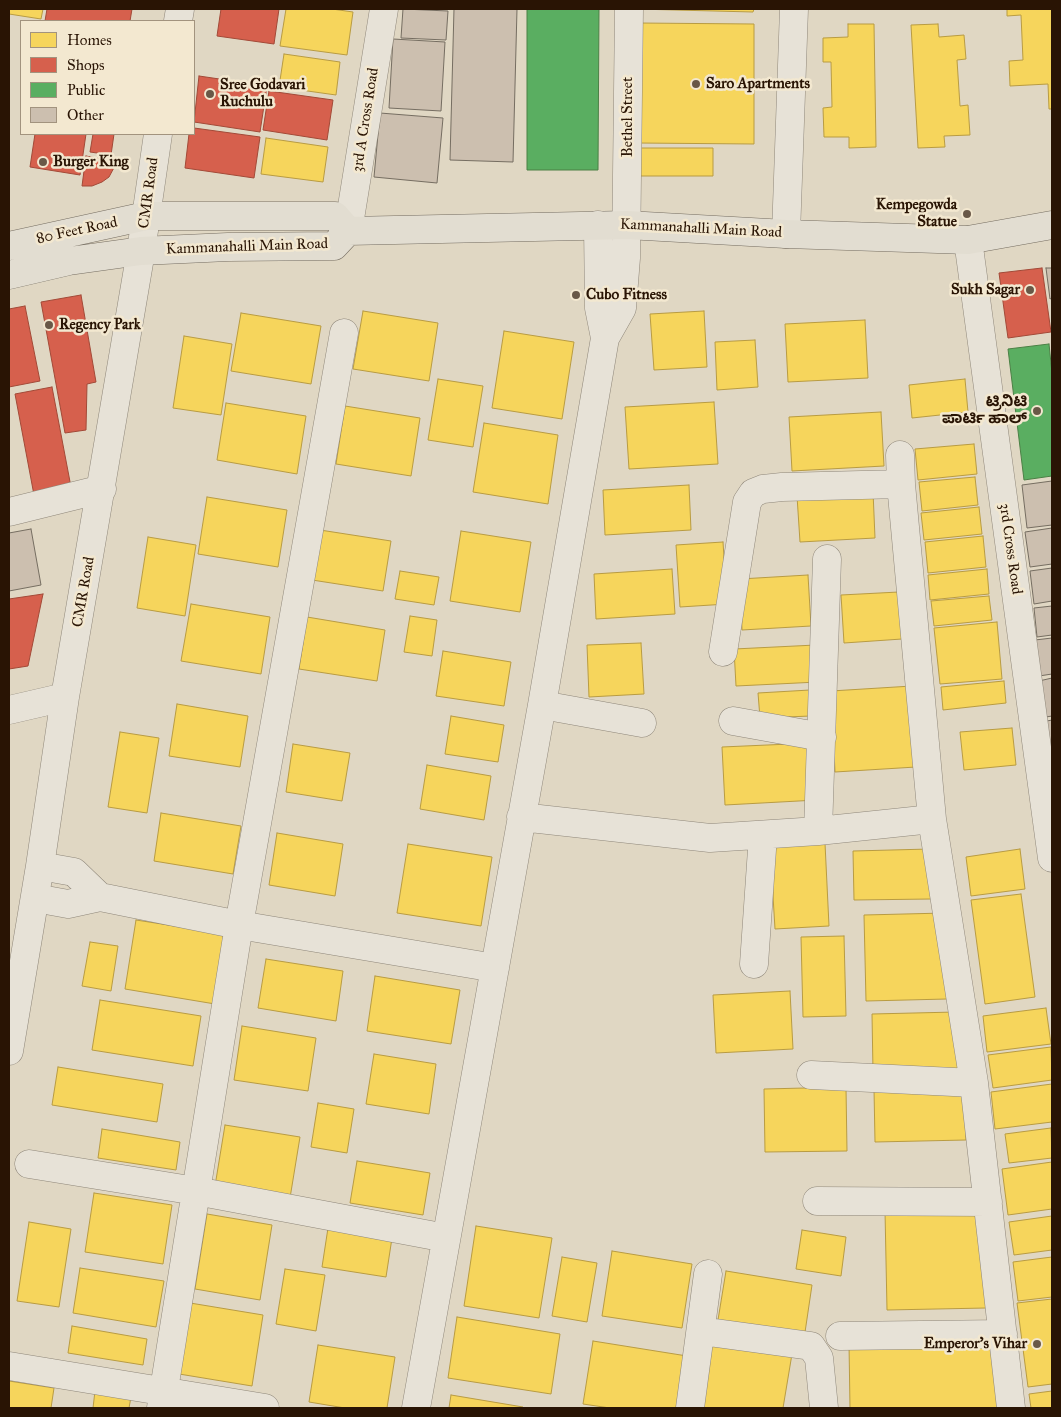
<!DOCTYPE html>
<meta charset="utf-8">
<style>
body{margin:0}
#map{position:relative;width:1061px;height:1417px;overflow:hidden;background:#e0d7c3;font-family:"IM FELL Great Primer",serif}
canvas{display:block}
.frame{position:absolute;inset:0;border:10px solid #291404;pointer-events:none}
.legend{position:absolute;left:20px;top:20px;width:175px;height:115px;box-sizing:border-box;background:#f3e8d0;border:1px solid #a2937e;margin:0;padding:6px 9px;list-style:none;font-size:15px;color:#291404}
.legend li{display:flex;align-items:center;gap:10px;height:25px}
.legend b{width:25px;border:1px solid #a2937e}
</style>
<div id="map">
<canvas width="1061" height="1417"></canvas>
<div class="frame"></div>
<ul class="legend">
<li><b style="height:14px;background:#f6d55c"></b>Homes</li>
<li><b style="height:14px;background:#d6604d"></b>Shops</li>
<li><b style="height:14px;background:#5aae61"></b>Public</li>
<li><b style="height:14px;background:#ccbfaf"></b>Other</li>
</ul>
</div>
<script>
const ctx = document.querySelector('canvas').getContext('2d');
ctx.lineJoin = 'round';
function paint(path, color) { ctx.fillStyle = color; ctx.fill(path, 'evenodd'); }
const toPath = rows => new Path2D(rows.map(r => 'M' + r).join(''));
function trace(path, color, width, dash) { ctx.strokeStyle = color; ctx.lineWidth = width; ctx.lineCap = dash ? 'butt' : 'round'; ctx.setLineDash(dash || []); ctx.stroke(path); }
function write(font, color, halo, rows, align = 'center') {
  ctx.font = font + ' "IM FELL Great Primer","Noto Sans Kannada",serif'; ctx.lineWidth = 5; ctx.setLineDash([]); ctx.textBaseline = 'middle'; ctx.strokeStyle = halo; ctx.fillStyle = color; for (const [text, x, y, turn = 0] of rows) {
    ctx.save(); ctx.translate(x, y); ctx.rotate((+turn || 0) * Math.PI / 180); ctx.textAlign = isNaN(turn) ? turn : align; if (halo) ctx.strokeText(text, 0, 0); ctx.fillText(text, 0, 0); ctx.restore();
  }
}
const homes = toPath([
 [9,9,43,9,41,19,9,14,9,9],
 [286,9,332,9,353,12,347,55,280,46,286,9],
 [636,9,754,9,753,12,636,9],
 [1007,9,1052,9,1052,109,1049,109,1048,84,1010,86,1009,61,1023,60,1021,15,1007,16,1007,9],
 [637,23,754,24,754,144,637,143,637,23],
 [848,24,874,24,876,147,849,148,849,137,824,137,823,108,832,107,831,62,823,62,823,38,848,37,848,24],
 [938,24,939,37,964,35,966,59,957,60,960,106,968,105,970,135,944,136,945,147,918,148,911,25,938,24],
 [284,54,340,62,336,95,279,87,284,54],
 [266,138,328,147,323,182,261,174,266,138],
 [640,148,713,148,713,176,639,176,640,148],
 [363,311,438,323,429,381,353,369,363,311],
 [704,311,707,367,654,370,650,314,704,311],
 [241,313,321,326,311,384,231,371,241,313],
 [865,320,868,378,788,382,785,324,865,320],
 [504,331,574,342,562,419,492,408,504,331],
 [184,336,232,344,221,415,173,408,184,336],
 [755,340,758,387,717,390,715,342,755,340],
 [438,379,483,386,473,447,428,440,438,379],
 [965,379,968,412,912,418,909,385,965,379],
 [714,402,718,464,629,469,625,407,714,402],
 [226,403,306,416,297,474,217,460,226,403],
 [345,406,420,418,411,476,336,464,345,406],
 [881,412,884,466,792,471,789,417,881,412],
 [484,423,558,435,548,504,473,492,484,423],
 [974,444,977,474,918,480,915,449,974,444],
 [975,477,978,505,922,511,919,482,975,477],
 [689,485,691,530,605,535,603,490,689,485],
 [873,491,875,538,800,542,797,496,873,491],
 [207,497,287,510,278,567,198,554,207,497],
 [979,507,982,534,924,540,921,513,979,507],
 [320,530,391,541,383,591,312,580,320,530],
 [461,531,531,542,520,612,450,601,461,531],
 [983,536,986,567,928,573,925,542,983,536],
 [148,537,196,545,185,616,137,608,148,537],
 [723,542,727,604,680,607,676,545,723,542],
 [672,569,675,614,596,619,594,574,672,569],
 [987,569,989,594,930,600,928,575,987,569],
 [400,571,439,577,434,605,395,599,400,571],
 [808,575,811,626,742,630,740,579,808,575],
 [899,592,902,639,844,643,841,595,899,592],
 [989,596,992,620,934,626,931,601,989,596],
 [191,604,270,617,261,674,181,661,191,604],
 [410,616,437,620,432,656,404,652,410,616],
 [307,617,385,630,377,681,299,669,307,617],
 [997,622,1002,679,940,684,934,628,997,622],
 [641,643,644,694,589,697,587,645,641,643],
 [816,645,818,682,736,686,734,649,816,645],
 [443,651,511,662,504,706,436,696,443,651],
 [1004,681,1006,703,943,710,941,687,1004,681],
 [912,686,916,767,835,772,831,691,912,686],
 [810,690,811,716,760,718,758,693,810,690],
 [177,704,248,716,240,767,169,756,177,704],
 [451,716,504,725,498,762,445,754,451,716],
 [1012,728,1016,765,964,770,960,732,1012,728],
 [120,732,159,738,147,813,108,807,120,732],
 [813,743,817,800,725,805,722,747,813,743],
 [293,744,350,753,342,801,286,792,293,744],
 [427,765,491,776,484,820,420,809,427,765],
 [161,813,241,826,233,874,154,861,161,813],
 [277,833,343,844,335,896,269,885,277,833],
 [825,843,829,926,775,929,770,846,825,843],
 [408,844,492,857,481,926,397,913,408,844],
 [930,849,931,899,854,900,853,851,930,849],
 [1020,849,1025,889,971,896,966,857,1020,849],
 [1021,894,1035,997,985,1004,971,900,1021,894],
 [945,913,947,999,866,1001,864,915,945,913],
 [136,920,226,934,215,1004,125,989,136,920],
 [844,936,846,1016,803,1017,801,937,844,936],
 [90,942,118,946,111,991,82,986,90,942],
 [266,959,343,971,336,1021,258,1008,266,959],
 [375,976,460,990,451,1044,367,1031,375,976],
 [790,991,793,1049,716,1053,713,995,790,991],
 [100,1000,201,1016,193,1066,92,1050,100,1000],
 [1046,1008,1051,1044,987,1052,983,1016,1046,1008],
 [956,1012,958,1070,873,1072,872,1014,956,1012],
 [242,1026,316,1038,308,1091,234,1080,242,1026],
 [1051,1047,1052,1080,993,1088,988,1055,1051,1047],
 [374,1054,436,1064,429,1114,366,1104,374,1054],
 [58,1067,163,1084,157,1122,52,1105,58,1067],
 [1052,1084,1052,1122,995,1129,991,1092,1052,1084],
 [846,1087,847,1151,765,1152,764,1089,846,1087],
 [965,1087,966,1140,875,1142,874,1089,965,1087],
 [318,1103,354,1109,347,1153,311,1147,318,1103],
 [225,1125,300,1137,290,1198,215,1186,225,1125],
 [1051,1128,1052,1158,1009,1163,1005,1134,1051,1128],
 [102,1129,180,1142,176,1170,98,1158,102,1129],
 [357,1161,430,1173,423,1215,350,1203,357,1161],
 [1052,1162,1052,1209,1008,1215,1002,1169,1052,1162],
 [94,1193,172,1205,163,1264,85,1252,94,1193],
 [984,1208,986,1308,887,1310,885,1211,984,1208],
 [207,1214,272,1225,260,1300,195,1289,207,1214],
 [1052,1216,1052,1250,1014,1255,1009,1222,1052,1216],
 [29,1222,71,1229,59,1307,17,1301,29,1222],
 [476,1226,552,1238,539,1318,464,1306,476,1226],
 [328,1228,392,1238,386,1277,322,1267,328,1228],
 [802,1230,846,1237,841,1276,796,1269,802,1230],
 [612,1251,692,1264,682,1328,602,1316,612,1251],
 [562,1257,597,1263,587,1322,552,1316,562,1257],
 [1052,1257,1052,1297,1018,1301,1013,1262,1052,1257],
 [80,1268,164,1281,156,1327,73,1313,80,1268],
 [285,1269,325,1275,316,1331,276,1324,285,1269],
 [726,1271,812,1285,804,1339,717,1326,726,1271],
 [1052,1299,1052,1384,1028,1387,1017,1303,1052,1299],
 [184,1302,263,1315,252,1386,173,1373,184,1302],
 [457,1317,560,1334,551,1394,448,1378,457,1317],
 [72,1326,147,1339,143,1365,68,1353,72,1326],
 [706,1340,792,1354,783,1408,695,1408,706,1340],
 [1001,1340,1003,1408,850,1408,849,1344,1001,1340],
 [593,1341,687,1356,679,1408,610,1408,583,1404,593,1341],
 [318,1345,395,1357,387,1408,345,1408,309,1402,318,1345],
 [9,1381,54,1388,51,1408,9,1408,9,1381],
 [95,1391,131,1397,129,1408,93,1408,95,1391],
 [1052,1391,1052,1408,1031,1408,1029,1394,1052,1391],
 [451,1395,523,1407,523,1408,449,1408,451,1395]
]);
paint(homes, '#f6d55c');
trace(homes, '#b89b42', 1);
const shops = toPath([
 [47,9,132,9,130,21,45,21,47,9],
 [221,9,279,9,274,44,217,36,221,9],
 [199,76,267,86,260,132,194,122,199,76],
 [269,91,333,100,327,140,263,130,269,91],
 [194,128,260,137,254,178,185,168,189,134,194,134,194,128],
 [35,134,86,134,80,175,30,167,35,134],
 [93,134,114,134,111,155,90,152,93,134],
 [86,156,117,162,109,177,102,182,92,186,82,186,86,156],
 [1042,268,1051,332,1008,338,999,273,1042,268],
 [81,295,96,382,87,384,86,430,65,433,41,302,81,295],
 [25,306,40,381,9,387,9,309,25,306],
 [52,387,71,487,34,495,15,394,52,387],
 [43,594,28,666,9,669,9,599,43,594]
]);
paint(shops, '#d6604d');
trace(shops, '#a24937', 1);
const public = toPath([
 [527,9,599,9,598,170,527,170,527,9],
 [1049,344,1052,373,1052,476,1024,480,1008,349,1049,344]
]);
paint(public, '#5aae61');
trace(public, '#4b8045', 1);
const building = toPath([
 [403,9,448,11,446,40,401,38,403,9],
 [454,9,517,9,513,162,450,160,454,9],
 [393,39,445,42,441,111,389,108,393,39],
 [380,113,443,118,437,183,374,177,380,113],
 [1046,268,1052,268,1052,298,1050,299,1046,268],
 [1052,481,1052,525,1027,528,1022,485,1052,481],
 [1052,528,1052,564,1030,567,1025,532,1052,528],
 [31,529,41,585,9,591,9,533,31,529],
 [1052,568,1052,601,1034,604,1030,571,1052,568],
 [1052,606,1052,635,1037,637,1034,608,1052,606],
 [1052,638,1052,674,1039,676,1035,640,1052,638],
 [1052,678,1052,716,1046,717,1039,681,1052,678],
 [1052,720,1052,751,1048,752,1042,722,1052,720]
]);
paint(building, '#ccbfaf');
trace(building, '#756d61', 1);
const minor = toPath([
 [178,21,180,9],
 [598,225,599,308,605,338,622,308,626,258,629,9],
 [348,231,384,9],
 [786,234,794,9],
 [968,240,1052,858],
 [900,455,901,484,932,819,974,1083,1011,1408],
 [9,512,102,489],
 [723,652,747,502,753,493,763,489,782,487,901,484],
 [542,705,642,723],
 [9,710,65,697],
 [733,721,822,737],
 [521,817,710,838,818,831,932,819],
 [818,831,827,559],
 [100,897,239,925,495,968],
 [35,898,68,904,100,897,74,872,40,866],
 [754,964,763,835],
 [9,1051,40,866,65,697,141,251,158,134],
 [811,1075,974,1083],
 [29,1164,196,1191,446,1238],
 [817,1201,988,1202],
 [701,1331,811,1346,819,1358,824,1408],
 [840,1336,1003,1334],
 [9,1366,265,1408],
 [161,1408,239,925,344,333],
 [416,1408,542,705,605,338],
 [690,1408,708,1274]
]);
const major = toPath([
 [9,246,146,216,335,216,348,231],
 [9,275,69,261,141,251,228,247,334,246,348,231,627,225,786,234,968,240,1052,225]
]);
trace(minor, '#8f877a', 29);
trace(major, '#756d61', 29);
trace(minor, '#e7e2d7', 28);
trace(major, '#e2ddd1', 28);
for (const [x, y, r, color] of [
 [696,84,5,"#695847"],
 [210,94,5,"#695847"],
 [43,162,5,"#695847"],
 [967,214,5,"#695847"],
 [1030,290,5,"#695847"],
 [576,295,5,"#695847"],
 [49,325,5,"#695847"],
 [1037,411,5,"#695847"],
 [1037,1344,5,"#695847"]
]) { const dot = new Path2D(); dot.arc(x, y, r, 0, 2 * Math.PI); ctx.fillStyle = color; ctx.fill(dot); trace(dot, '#f3e8d0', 2); }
write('bold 15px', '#291404', '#f3e8d0', [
 ["Saro Apartments",706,84],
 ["Sree Godavari",220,85],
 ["Ruchulu",220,102],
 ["Burger King",53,162],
 ["Kempegowda",957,205,"right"],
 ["Statue",957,222,"right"],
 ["Sukh Sagar",1020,290,"right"],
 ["Cubo Fitness",586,295],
 ["Regency Park",59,325],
 ["ಟ್ರಿನಿಟಿ",1027,402,"right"],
 ["ಪಾರ್ಟಿ ಹಾಲ್",1027,419,"right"],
 ["Emperor's Vihar",1027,1344,"right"]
], 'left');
write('15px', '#291404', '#f3e8d0', [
 ["Bethel Street",628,117,-90],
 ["3rd A Cross Road",366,120,-81],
 ["CMR Road",149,193,-82],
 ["Kammanahalli Main Road",701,229,3],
 ["80 Feet Road",77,231,-12],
 ["Kammanahalli Main Road",247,247,-2],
 ["3rd Cross Road",1010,549,82],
 ["CMR Road",84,592,-80]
]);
</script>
